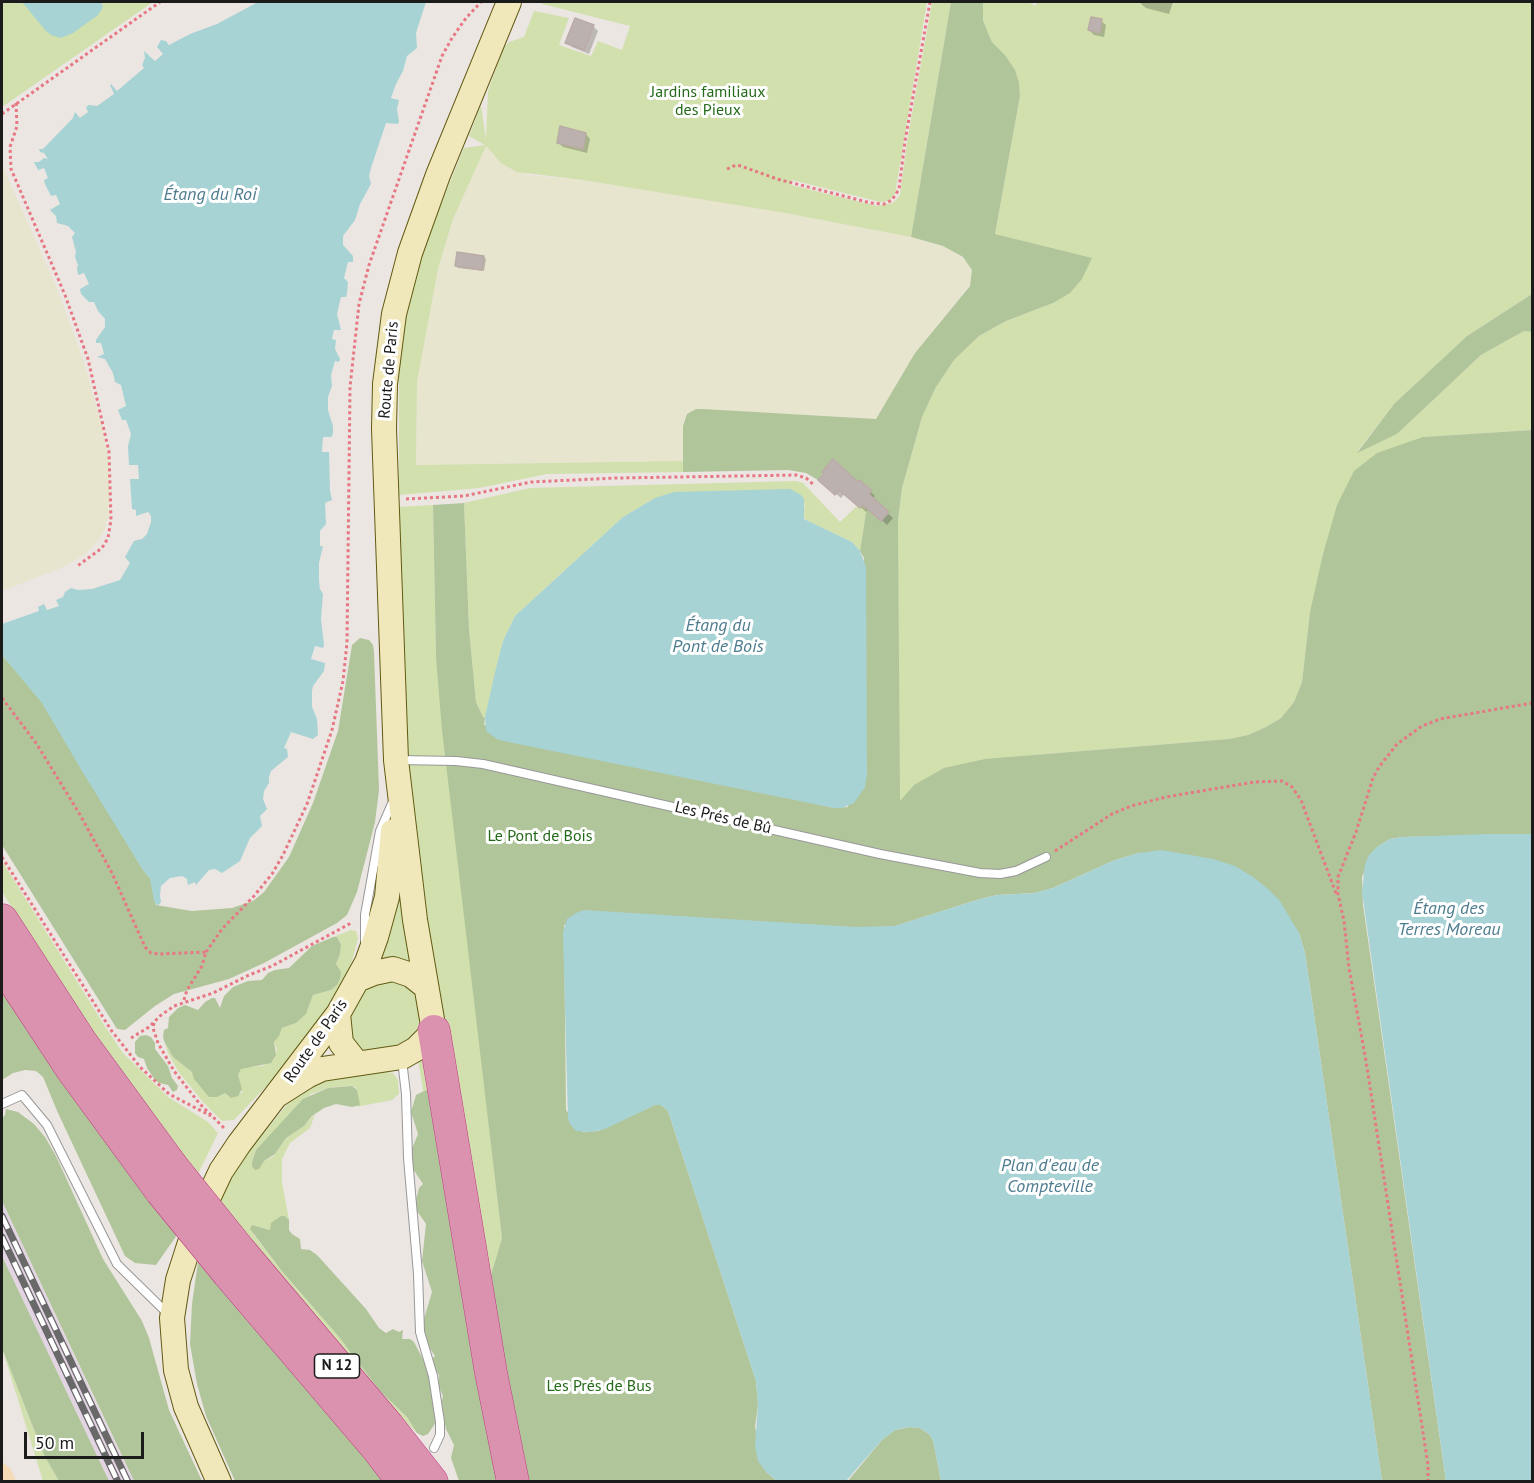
<!DOCTYPE html>
<meta charset="utf-8">
<style>
body{margin:0}
#map{position:relative;width:1534px;height:1483px;overflow:hidden;background:#ebe6e2;font-family:"PT Sans",sans-serif}
canvas{display:block}
.frame{position:absolute;inset:0;border:3px solid #1b1b1b;pointer-events:none}
.scale{position:absolute;left:24px;top:1432px;width:120px;height:27px;box-sizing:border-box;border:3px solid #1b1b1b;border-top:0;padding-left:8px;font-size:18px;line-height:21px;white-space:nowrap;color:#1b1b1b;-webkit-text-stroke:4px #fff;paint-order:stroke}
</style>
<div id="map">
<canvas width="1534" height="1483"></canvas>
<div class="frame"></div>
<div class="scale">50 m</div>
</div>
<script>
const ctx = document.querySelector('canvas').getContext('2d');
ctx.lineJoin = 'round';
function paint(path, color) { ctx.fillStyle = color; ctx.fill(path, 'evenodd'); }
const toPath = rows => new Path2D(rows.map(r => 'M' + r).join(''));
function trace(path, color, width, dash) { ctx.strokeStyle = color; ctx.lineWidth = width; ctx.lineCap = dash ? 'butt' : 'round'; ctx.setLineDash(dash || []); ctx.stroke(path); }
function write(font, color, halo, rows, align = 'center') {
  ctx.font = font + ' "PT Sans",sans-serif'; ctx.lineWidth = 6; ctx.setLineDash([]); ctx.textBaseline = 'middle'; ctx.strokeStyle = halo; ctx.fillStyle = color; for (const [text, x, y, turn = 0] of rows) {
    ctx.save(); ctx.translate(x, y); ctx.rotate((+turn || 0) * Math.PI / 180); ctx.textAlign = isNaN(turn) ? turn : align; if (halo) ctx.strokeText(text, 0, 0); ctx.fillText(text, 0, 0); ctx.restore();
  }
}
paint(toPath([
 [2,1201,104,1419,134,1481,109,1481,2,1256]
]), '#e3d4e3');
paint(toPath([
 [486,145,494,156,528,175,583,180,785,213,911,237,943,246,954,251,969,264,972,270,972,282,915,353,876,419,696,409,684,420,683,461,416,465,417,382,438,269,453,219],
 [2,165,56,286,84,362,102,427,108,456,110,490,109,514,105,530,98,541,83,556,61,568,2,591]
]), '#e8e5cf');
paint(toPath([
 [2,2,153,2,2,107],
 [542,2,927,2,895,194,888,201,880,202,792,180,791,185,877,206,893,203,900,195,907,142,932,2,951,2,911,237,785,213,583,180,517,172,501,163,486,146,453,219,438,269,417,382,416,465,683,461,683,472,547,474,479,488,399,495,399,368,406,317,414,275,425,243,464,148,485,145,469,136,481,105,486,140,488,91,503,48,509,42,524,37,534,11,569,18,559,45,591,56,598,41,622,50,630,26,542,4],
 [983,2,1028,2,1036,6,1037,2,1532,2,1532,294,1467,336,1394,404,1357,452,1397,434,1481,355,1524,331,1532,332,1532,430,1423,437,1310,612,1302,682,1294,702,1281,718,1266,727,1248,735,1229,739,1034,755,899,802,898,522,902,488,922,417,936,387,954,360,979,336,1006,321,1053,303,1092,259,995,234,1020,96,1019,83,1005,55,992,42,988,33,983,20],
 [796,481,803,483,840,522,857,506,860,508,863,505,867,509,860,551,852,542,806,520,803,515,805,505,655,498,623,517,515,616,503,641,485,718,483,717,476,702,469,629,464,503,530,488],
 [433,505,436,658,502,1238,491,1275,490,1291,422,917,411,812,403,694,398,507],
 [2,861,106,1028,123,1053,168,1097,208,1122,218,1133,198,1174,152,1116,82,1017,2,892],
 [397,862,417,970,380,963],
 [351,930,356,931,358,938,351,965,343,985,327,1011,274,1078,234,1120,222,1121,203,1102,178,1071,168,1053,164,1041,173,1057,192,1072,197,1083,221,1095,225,1092,228,1096,242,1093,238,1075,241,1069,245,1067,263,1066,274,1059,277,1050,274,1042,282,1028,296,1023,308,1009,313,995,331,990,337,985,336,964,340,954,341,943,337,937,333,937],
 [378,978,412,984,426,1017,414,1042,367,1056,346,1036,352,1001],
 [423,1054,440,1104,426,1090,423,1091,418,1059],
 [380,1071,393,1073,398,1080,399,1094,392,1100,356,1107,358,1106,357,1090,355,1087,348,1086,328,1088,311,1094,256,1150,252,1162,264,1161,273,1157,286,1138,304,1126,315,1114,310,1128,290,1143,282,1159,282,1182,289,1220,285,1216,270,1230,252,1225,253,1234,281,1270,339,1337,380,1391,407,1417,417,1433,392,1409,341,1350,220,1201,220,1196,242,1160,293,1097,313,1083],
 [2,1348,44,1455,59,1481,43,1481]
]), '#d1e0ad');
paint(toPath([
 [951,2,983,2,983,20,988,33,992,42,1005,55,1015,70,1019,83,1020,96,995,234,1092,258,1082,279,1070,293,1053,303,1006,321,979,336,954,360,936,387,922,417,902,488,898,521,900,801,914,785,944,768,985,759,1229,739,1248,735,1266,727,1281,718,1294,702,1302,682,1310,612,1323,554,1337,505,1354,471,1377,453,1423,437,1532,430,1532,834,1403,837,1390,839,1377,847,1362,877,1363,905,1446,1481,1382,1481,1305,953,1299,933,1139,853,1115,860,1053,888,1035,893,997,895,980,899,895,926,877,928,564,925,566,1110,583,1132,598,1131,655,1105,661,1105,668,1111,756,1381,758,1405,755,1427,766,1472,777,1481,526,1481,490,1291,491,1275,502,1238,442,730,436,658,433,505,464,503,469,629,476,702,483,717,485,718,484,725,834,808,848,807,864,558,860,551,869,494,871,490,860,480,857,483,833,459,822,472,823,474,818,480,806,473,788,470,683,472,683,426,687,414,696,409,703,409,876,419,915,353,970,286,972,270,963,257,943,246,911,237],
 [1532,294,1532,332,1524,331,1481,355,1397,434,1357,453,1394,404,1467,336],
 [360,638,369,640,373,645,374,652,379,790,375,822,357,892,347,915,337,923,264,963,229,979,174,994,155,1006,125,1030,117,1029,2,845,2,655,42,702,143,870,150,878,156,905,192,911,232,908,253,901,264,892,289,857,313,803,338,731,352,645],
 [333,937,337,937,341,944,340,954,336,964,341,972,340,979,337,985,331,990,313,995,306,1014,296,1023,282,1028,279,1036,274,1042,276,1055,271,1063,241,1069,238,1075,242,1089,238,1096,231,1098,225,1093,217,1097,209,1097,194,1079,192,1072,173,1057,164,1041,163,1036,164,1030,168,1028,169,1017,178,1008,185,1005,198,1010,205,1002,212,998,215,998,220,1008,224,996,233,987,248,981,262,980,268,973,275,970,289,968,312,946],
 [2,990,76,1101,177,1235,156,1265,135,1263,125,1256,58,1113,43,1077,36,1071,25,1070,13,1073,2,1080],
 [146,1035,151,1037,155,1043,155,1049,168,1066,172,1078,178,1086,177,1090,173,1092,168,1085,159,1083,155,1080,147,1068,144,1059,138,1057,135,1053,135,1042,140,1036],
 [352,1086,357,1090,360,1105,352,1107,336,1104,324,1108,312,1116,304,1126,286,1138,275,1154,264,1161,259,1169,255,1170,252,1166,252,1162,256,1150,303,1099,328,1088],
 [426,1090,428,1090,503,1481,459,1481,451,1458,454,1445,446,1429,442,1413,441,1404,443,1396,438,1385,439,1375,433,1366,433,1358,435,1356,424,1340,423,1322,432,1292,422,1261,426,1224,417,1211,416,1200,419,1188,423,1184,413,1169,411,1151,418,1134,411,1112,416,1095],
 [6,1109,18,1112,34,1124,45,1137,56,1156,103,1259,142,1321,149,1338,169,1410,202,1481,134,1481,2,1201,2,1119,5,1115],
 [281,1216,285,1216,289,1220,289,1230,292,1234,300,1239,301,1249,310,1250,317,1255,366,1309,379,1328,386,1333,393,1329,399,1332,403,1330,402,1339,410,1339,414,1342,428,1369,436,1422,428,1434,423,1436,417,1433,407,1417,380,1391,339,1337,281,1270,250,1229,252,1225,270,1230,271,1223],
 [2,1256,109,1481,59,1481,44,1455,2,1348],
 [198,1262,363,1456,384,1481,235,1481,206,1416,197,1384,190,1344,192,1304],
 [909,1427,920,1428,929,1434,933,1440,941,1481,847,1482,882,1440,895,1430]
]), '#b1c59b');
paint(toPath([
 [2,1462,10,1468,16,1481,2,1481]
]), '#f5dbb6');
paint(toPath([
 [22,2,101,2,103,7,98,15,73,33,61,38,51,35,45,30],
 [258,2,426,2,416,33,417,48,407,56,403,71,396,84,391,98,399,100,397,109,399,121,398,124,386,123,371,168,369,176,371,184,360,204,355,220,343,236,343,245,353,256,353,262,348,262,344,278,348,282,347,293,346,297,341,297,337,314,341,330,334,330,332,339,336,340,335,349,340,359,339,362,335,361,331,375,332,386,328,397,328,410,333,426,333,434,331,437,323,437,322,452,329,452,330,491,332,500,325,503,326,524,320,531,320,546,323,546,319,563,319,581,320,589,323,594,321,619,324,645,323,648,315,646,311,659,325,663,324,671,313,686,312,691,312,707,317,719,318,735,313,739,291,732,284,748,287,749,288,757,271,771,269,777,269,783,264,791,263,799,267,809,260,816,262,826,250,838,240,861,222,873,215,869,209,870,196,885,195,882,188,885,187,879,182,876,170,878,161,886,160,896,161,902,158,906,154,901,150,878,143,870,82,771,42,703,2,655,2,624,39,611,38,607,44,604,47,610,59,606,56,600,63,597,65,592,71,588,78,590,92,589,120,580,130,563,125,557,134,541,142,539,147,534,151,522,151,516,148,512,136,516,136,510,132,509,130,479,139,479,138,465,129,465,128,446,131,434,126,420,122,420,118,410,126,406,121,385,115,382,113,373,105,359,97,357,104,354,101,343,96,343,96,340,105,327,105,319,98,311,94,302,89,302,81,294,80,289,89,284,84,273,78,275,77,269,78,265,75,257,76,252,72,237,75,233,68,226,57,223,56,216,50,210,60,204,56,195,51,196,45,184,44,180,48,178,44,168,38,170,34,162,39,162,44,158,48,159,44,153,40,152,39,149,43,149,73,118,75,112,80,118,88,112,86,107,89,105,97,106,114,94,110,85,111,84,117,91,144,68,142,65,145,58,144,51,155,61,163,54,157,47,161,40,166,41,169,45,190,34,217,24],
 [790,489,801,495,804,499,804,519,852,542,860,551,866,567,867,775,865,787,854,803,842,808,834,808,508,742,497,739,486,731,485,717,496,668,503,641,515,616,623,517,655,498,674,492],
 [1488,834,1532,834,1532,1481,1446,1481,1362,892,1365,864,1369,855,1377,847,1390,839,1403,837],
 [1162,850,1213,859,1235,866,1253,877,1267,888,1280,901,1299,933,1305,953,1382,1481,941,1481,933,1440,929,1434,920,1428,909,1427,895,1430,882,1440,846,1481,777,1481,766,1472,758,1461,755,1446,758,1405,756,1381,668,1111,661,1105,655,1105,605,1129,591,1132,576,1131,570,1124,568,1119,563,932,567,919,576,913,584,910,856,927,895,926,980,899,997,895,1035,893,1053,888,1115,860,1139,853]
]), '#a7d3d4');
paint(toPath([
 [1142,2,1173,2,1169,14,1146,8,1141,4],
 [1101,21,1106,25,1104,37,1094,35,1089,30],
 [593,26,598,31,589,54,572,47,567,43],
 [586,134,590,139,587,153,563,147,558,142],
 [484,257,486,259,484,271,458,268,456,266],
 [820,480,858,484,860,482,875,496,872,499,893,518,887,525,869,508,866,512,845,493,841,498]
]), '#0003');
const building = toPath([
 [1091,17,1102,19,1100,33,1088,30,1091,17],
 [575,18,594,25,584,50,565,43,575,18],
 [560,126,586,133,583,149,557,143,560,126],
 [457,252,484,256,482,270,455,266,457,252],
 [833,459,858,482,860,480,872,491,869,494,889,512,881,521,863,505,860,508,839,490,835,495,818,480,824,474,822,472,833,459]
]);
paint(building, '#bbb1af');
trace(building, '#bbaba6', 1.5);
const lane = toPath([
 [399,760,456,761,483,764,880,854,980,873,1000,874,1016,871,1046,857],
 [365,946,365,915,380,831,394,799],
 [402,1060,406,1094,408,1158,418,1274,420,1332,433,1376,440,1422,440,1435,434,1448],
 [2,1104,22,1095,47,1125,117,1264,169,1315]
]);
const secondary = toPath([
 [357,980,374,973,393,969,411,975,426,987],
 [338,1014,341,1043,356,1062],
 [277,1095,307,1076,322,1069,402,1057,416,1049,434,1031,415,920,396,760,384,429,385,384,394,314,410,253,438,175,509,2],
 [219,1482,186,1407,176,1370,172,1318,178,1280,196,1224,221,1171,239,1144,338,1014,367,962,376,937,387,897,393,831]
]);
const highway = toPath([
 [2,920,81,1042,171,1165],
 [2,963,71,1068,161,1191],
 [434,1031,491,1373,513,1482],
 [241,1252,388,1426,432,1482],
 [228,1273,378,1449,403,1482]
]);
trace(lane, '#989898', 10);
trace(secondary, '#625a12', 26);
trace(highway, '#bf3983', 33);
trace(toPath([
 [16,103,17,126,10,147,11,169,65,295,88,359,109,452,111,520,108,538,102,548,76,567],
 [2,114,160,2],
 [727,169,736,165,741,166,777,179,871,203,884,204,892,200,899,189,905,141,930,2],
 [406,499,464,496,531,482,616,478,796,475,806,478,814,485],
 [2,698,36,743,79,813,112,873,145,947,151,953,159,954,206,952,202,966,187,990,183,1003],
 [1055,851,1112,814,1131,806,1166,797,1254,782,1282,781,1292,787,1301,800,1337,896],
 [2,857,111,1030,140,1067,169,1094,211,1116],
 [206,952,222,929,254,896,272,874,283,855,307,804,332,730,343,681,347,643,350,387,359,304,369,265,442,56,452,38,466,18,481,2],
 [154,1023,153,1028,158,1043,174,1071,199,1103,225,1129],
 [131,1038,149,1027,160,1016,174,1006,213,993,249,975,272,966,353,922],
 [1428,1482,1428,1465,1366,1061,1349,968,1344,921,1338,894,1338,877,1356,832,1373,778,1379,767,1397,744,1422,726,1440,719,1532,703]
]), '#e77783', 3, [3, 3]);
trace(lane, '#fff', 8);
trace(secondary, '#f0e8bb', 24);
trace(highway, '#da92af', 32);
const rail = toPath([
 [2,1216,128,1482],
 [2,1237,118,1482]
]);
trace(rail, '#696969', 7);
trace(rail, '#fff', 4.5, [14]);
const highwayBridge = toPath([
 [171,1165,241,1252],
 [161,1191,228,1273]
]);
trace(highwayBridge, '#bf3983', 33, []);
trace(highwayBridge, '#da92af', 32);
for (const [x, y, w] of [
 [337,1366,45]
]) { const box = new Path2D(); box.roundRect(x - w / 2, y - 12, w, 24, 4.5); ctx.fillStyle = '#fff'; ctx.fill(box); trace(box, '#1b1b1b', 1.5); }
write('bold 15px', '#1b1b1b', null, [
 ["N 12",337,1366]
]);
write('16px', '#236a18', '#fff', [
 ["Jardins familiaux",708,92],
 ["des Pieux",708,110],
 ["Le Pont de Bois",540,836],
 ["Les Prés de Bus",599,1386]
]);
write('16px', '#1b1b1b', '#fff', [
 ["Route de Paris",389,370,-85],
 ["Les Prés de Bû",723,818,13],
 ["Route de Paris",316,1041,-55]
]);
write('italic 18px', '#4d7c8f', '#fff', [
 ["Étang du Roi",210,195],
 ["Étang du",718,626],
 ["Pont de Bois",718,647],
 ["Étang des",1449,909],
 ["Terres Moreau",1449,930],
 ["Plan d'eau de",1050,1166],
 ["Compteville",1050,1187]
]);
</script>
